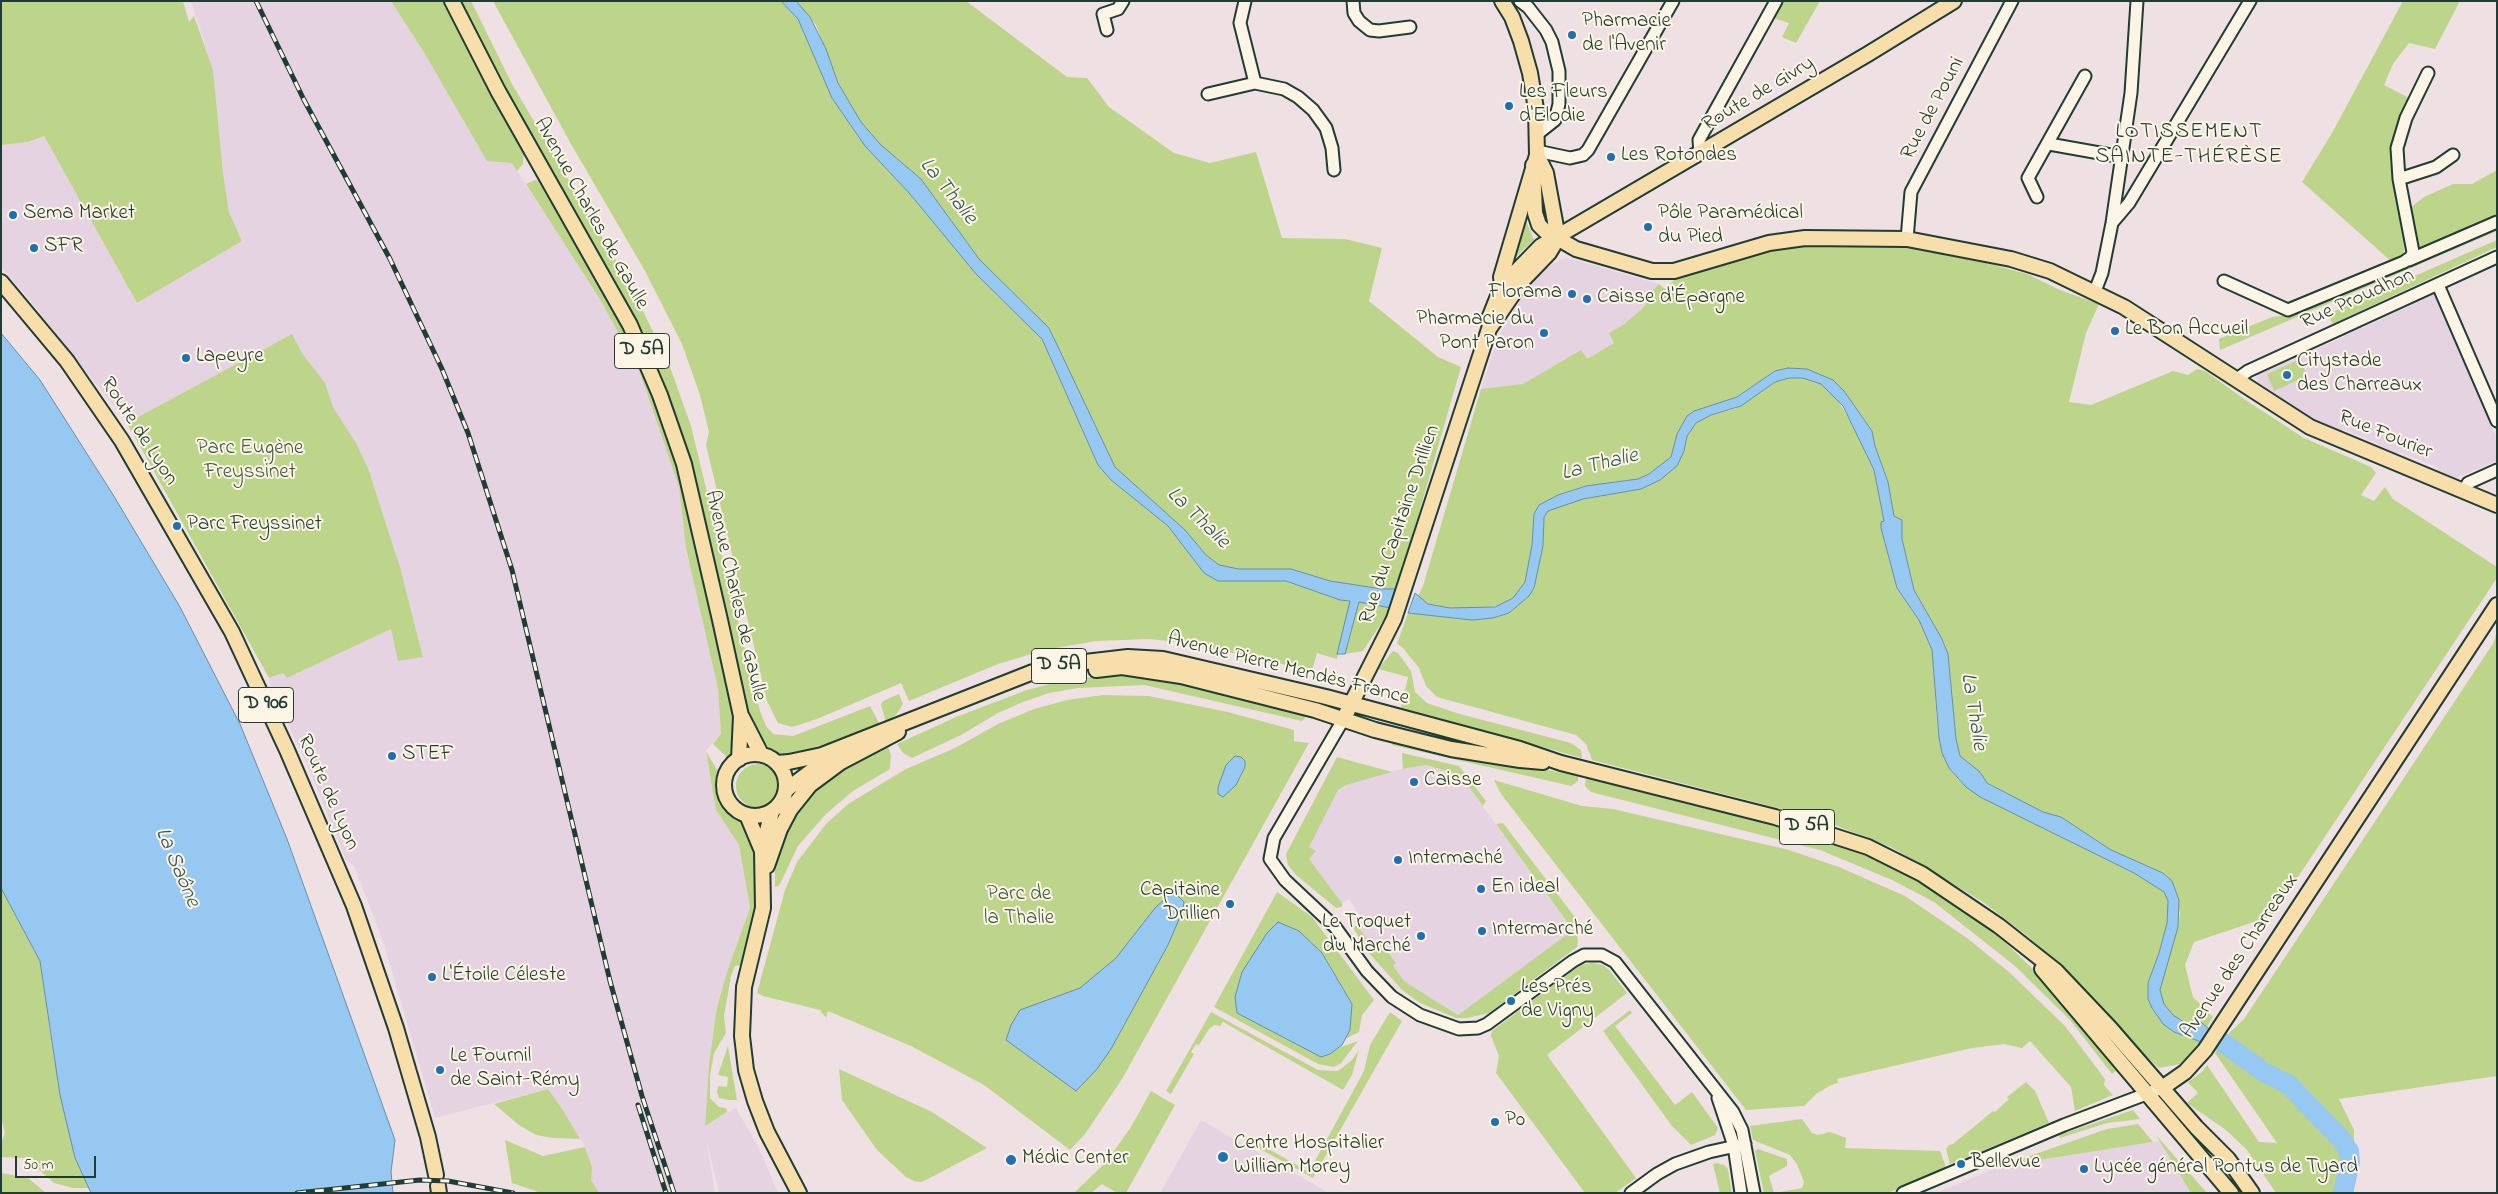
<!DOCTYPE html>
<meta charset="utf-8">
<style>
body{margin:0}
#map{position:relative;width:2498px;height:1194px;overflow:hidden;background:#efe1e3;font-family:"Indie Flower",sans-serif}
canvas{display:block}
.frame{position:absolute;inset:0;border:2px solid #1f3d34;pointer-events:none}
.scale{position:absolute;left:15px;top:1156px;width:81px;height:22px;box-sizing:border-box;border:2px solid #1f3d34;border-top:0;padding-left:6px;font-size:15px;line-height:18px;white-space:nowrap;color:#1f3d34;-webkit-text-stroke:4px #fcf5e5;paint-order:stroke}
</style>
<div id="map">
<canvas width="2498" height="1194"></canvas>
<div class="frame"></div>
<div class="scale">50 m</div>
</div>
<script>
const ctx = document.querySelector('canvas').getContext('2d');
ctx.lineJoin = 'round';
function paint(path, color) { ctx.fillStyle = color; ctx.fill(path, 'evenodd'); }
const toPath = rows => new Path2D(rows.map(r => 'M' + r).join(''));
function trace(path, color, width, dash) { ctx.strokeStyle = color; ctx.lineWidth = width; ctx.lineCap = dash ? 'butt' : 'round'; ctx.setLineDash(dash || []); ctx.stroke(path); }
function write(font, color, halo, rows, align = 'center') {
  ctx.font = font + ' "Indie Flower",sans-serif'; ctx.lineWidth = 4; ctx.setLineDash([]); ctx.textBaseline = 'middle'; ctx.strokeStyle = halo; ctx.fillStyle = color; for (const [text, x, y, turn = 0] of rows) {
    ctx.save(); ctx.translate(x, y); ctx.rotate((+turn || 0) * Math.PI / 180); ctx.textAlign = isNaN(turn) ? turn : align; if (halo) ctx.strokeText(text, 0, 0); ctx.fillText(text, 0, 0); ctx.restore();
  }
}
paint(toPath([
 [191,1,391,1,425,54,512,163,601,301,640,373,679,487,686,548,718,689,721,734,706,751,716,810,739,845,750,908,728,969,717,1007,709,1064,705,1125,736,1108,759,1148,778,1193,719,1193,707,1142,715,1193,599,1193,590,1180,592,1167,585,1147,548,1089,435,1118,383,941,354,866,346,860,306,762,271,689,269,678,283,673,287,678,391,629,402,659,423,656,400,567,368,468,356,443,333,407,325,383,302,353,292,334,127,423,29,299,1,267,1,145,28,142,44,136,137,303,242,241,229,212,223,173,213,70],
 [1568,258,1659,284,1648,295,1648,301,1643,308,1623,325,1609,333,1615,343,1586,359,1581,350,1523,384,1481,389,1498,337,1529,287,1545,269,1562,259],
 [2434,294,2497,439,2497,461,2453,479,2439,473,2437,467,2399,452,2398,454,2379,447,2379,444,2342,429,2340,432,2315,420,2258,382,2257,375,2344,337,2343,333,2361,325,2363,328],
 [1426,765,1460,775,1573,930,1458,1015,1404,981,1392,966,1396,963,1382,944,1375,949,1357,926,1363,920,1349,899,1342,903,1308,858,1315,854,1308,847,1338,790,1346,785,1397,770],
 [1201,1120,1329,1193,1160,1193],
 [2160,1141,2191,1193,1936,1193,2001,1166]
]), '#e6d3e2');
paint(toPath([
 [1,1,183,1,189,22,194,16,213,70,223,173,229,212,242,241,137,303,44,136,28,142,1,145],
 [391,1,444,1,524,151,523,164,517,171,512,163,487,161,425,54],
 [459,1,471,1,512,84,631,286,670,367,691,426,760,711,766,726,773,734,793,736,870,706,880,725,878,728,828,749,782,756,762,742,745,704,734,646,694,476,660,375,621,291,507,96],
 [493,1,781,1,798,19,832,98,865,146,910,194,976,274,1042,339,1098,465,1111,480,1168,526,1204,573,1218,581,1286,581,1340,600,1351,601,1337,659,1317,653,1312,671,1194,644,1150,639,1096,641,1045,650,998,664,909,701,901,683,817,719,792,727,778,723,767,701,706,445,709,432,700,395,682,344,645,271,571,144],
 [796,1,966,1,1067,77,1087,78,1109,107,1174,153,1210,163,1256,152,1282,238,1345,239,1382,248,1369,301,1438,357,1461,367,1397,589,1382,589,1330,581,1291,569,1239,569,1219,565,1206,555,1185,530,1115,467,1049,328,979,259,921,179,881,145,861,122,838,83,816,25],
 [1783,1,1820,1,1796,43,1782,37,1789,23,1773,18],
 [2403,1,2460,1,2435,49,2409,43,2393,64,2384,85,2411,99,2396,129,2393,143,2402,209,2404,253,2393,263,2302,182,2332,133],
 [2497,170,2497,216,2417,253,2410,208,2424,197,2453,184,2472,184],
 [535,180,542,182,621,321,658,404,679,471,696,536,736,721,733,754,730,760,713,744,721,734,718,689,686,548,679,487,640,373,601,301,526,184],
 [1525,218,1534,240,1509,263],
 [2497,225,2497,231,2220,350,2219,339,2272,317,2296,314,2301,309],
 [2497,240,2497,247,2333,324,2328,314],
 [1814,246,1891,246,1937,250,2027,274,2060,290,2099,304,2086,333,2069,402,2091,405,2173,371,2188,375,2197,369,2205,371,2247,401,2304,438,2371,467,2376,473,2361,495,2374,501,2385,487,2393,499,2497,567,2497,578,2272,916,2194,942,2185,965,2193,997,2213,1017,2207,1027,2202,1023,2190,1024,2177,1018,2168,1011,2161,997,2160,985,2178,927,2180,913,2172,881,2163,873,2111,850,2061,817,2043,812,1986,782,1980,772,1960,756,1956,739,1949,663,1945,644,1914,590,1902,539,1902,520,1894,516,1888,482,1875,446,1872,431,1844,391,1833,380,1800,368,1775,371,1737,397,1694,411,1687,416,1677,434,1671,457,1649,474,1638,479,1586,486,1558,495,1539,505,1534,514,1532,545,1525,582,1518,594,1503,604,1486,608,1450,608,1428,604,1418,596,1423,586,1481,389,1523,384,1581,350,1587,359,1614,343,1609,333,1623,325,1643,308,1648,301,1648,295,1659,284,1665,289,1674,280,1763,252,1784,247],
 [292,334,302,353,325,383,333,407,356,443,368,468,400,567,423,657,398,661,391,629,287,678,283,673,269,678,127,423],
 [2300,359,2307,376,2274,391,2267,374],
 [1789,378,1803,378,1821,384,1835,396,1855,428,1874,470,1884,521,1883,537,1897,588,1919,620,1932,650,1937,722,1949,768,1960,781,1980,797,2146,879,2166,894,2168,907,2167,923,2159,953,2148,983,2148,999,2152,1008,2163,1024,2174,1032,2201,1042,2180,1064,2159,1068,2139,1050,2068,973,2030,938,1983,902,1893,848,1817,818,1592,760,1586,744,1576,735,1437,697,1426,686,1419,668,1403,648,1397,644,1408,613,1472,620,1493,618,1509,613,1529,596,1534,588,1543,546,1544,516,1548,511,1572,501,1641,489,1652,484,1660,480,1684,451,1687,436,1696,423,1711,415,1735,409,1775,382],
 [1359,601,1391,608,1363,651,1345,654],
 [2497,629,2497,1076,2339,1099,2354,1130,2354,1142,2304,1086,2273,1072,2226,1036,2244,1019,2494,642],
 [1393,651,1398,653,1411,671,1415,692,1427,703,1460,714,1571,743,1581,750,1582,758,1401,708,1408,677,1378,669],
 [1106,675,1136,675,1173,679,1306,715,1305,718,1302,721,1144,685,1078,688,1049,693,1023,702,998,713,961,735,912,758,903,753,897,744,956,717,1027,690,1057,682],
 [899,694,903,704,896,715,886,722,881,705,883,701],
 [1103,695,1149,696,1228,712,1294,730,1294,741,1309,743,1122,1079,1085,1134,1070,1150,984,1085,911,1046,828,1011,826,1018,820,1010,763,996,757,993,785,890,797,862,826,824,848,804,906,769,955,748,998,724,1034,709,1067,700],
 [1393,740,1449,754,1565,773,1578,776,1578,781,1571,786,1392,745],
 [888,747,891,755,890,769,853,791,826,814,798,846,779,886,775,887,775,871,782,836,792,815,821,782,860,757],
 [706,751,721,777,723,803,745,825,751,837,758,892,753,927,742,965,735,966,731,976,724,1016,726,1033,714,1053,710,1076,710,1098,719,1107,726,1108,727,1112,705,1126,709,1064,717,1007,728,969,750,908,739,845,716,810],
 [1402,753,1459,766,1486,801,1483,806,1460,775,1426,765,1403,769],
 [1337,757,1392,772,1346,785,1338,790,1309,847,1316,851,1309,859,1342,903,1342,907,1336,908,1296,875,1288,865,1286,854],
 '736 786a22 22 0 1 1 44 0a22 22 0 1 1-44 0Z',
 [1586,778,1696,804,1830,841,1872,857,1907,875,1946,899,1986,926,2010,947,2041,977,2118,1069,2112,1074,2070,1020,2015,966,1934,902,1892,880,1820,850,1591,792,1585,786],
 [1494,780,1582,806,1613,809,1789,850,1839,867,1905,896,1967,938,2009,972,2065,1026,2105,1079,2104,1085,2113,1095,2075,1111,2071,1087,2030,1041,2022,1048,2004,1044,1972,1048,1837,1079,1838,1083,1831,1085,1816,1094,1804,1106,1746,1110,1501,794],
 [1503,823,1581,925,1573,930,1577,935,1578,942,1577,947,1489,1013,1467,1018,1456,1018,1420,1003,1402,990,1368,952,1352,926,1357,926,1375,948,1382,944,1396,963,1393,966,1404,981,1458,1015,1573,930,1496,824],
 [1,888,40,961,52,1045,75,1158,90,1188,73,1188,54,1183,26,1158,1,1157,1,1144,5,1133,1,1117],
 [1277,892,1312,917,1374,1000,1362,1015,1359,1032,1345,1039,1350,1030,1352,1004,1322,953,1299,931,1330,1054,1338,1048,1358,1041,1341,1063,1334,1067,1318,1064,1214,1007],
 [1592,963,1603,965,1610,971,1627,993,1547,1055,1636,1178,1615,1193,1585,1193,1496,1073,1499,1056,1491,1036,1492,1031,1580,965],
 [1630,1010,1632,1013,1615,1026,1675,1105,1692,1092,1718,1128,1715,1135,1691,1145,1672,1126,1603,1031],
 [1211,1012,1318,1070,1338,1071,1352,1060,1359,1050,1352,1075,1343,1090,1223,1022,1220,1026,1214,1025,1209,1029,1199,1045,1196,1044,1191,1052,1194,1054,1171,1094,1166,1091],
 [1390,1012,1402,1021,1313,1178,1242,1139,1244,1135,1309,1172,1364,1071,1370,1045],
 [728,1046,737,1100,729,1100,719,1098,717,1092,718,1086,727,1087,728,1077,718,1075],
 [2219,1047,2255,1074,2285,1088,2300,1102,2332,1141,2344,1158,2338,1193,2276,1193,2247,1150,2226,1130,2187,1103,2198,1093,2188,1082,2202,1072,2207,1065,2259,1142,2277,1143,2215,1053],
 [839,1069,932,1112,987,1148,922,1182,914,1181,906,1177,877,1150,842,1100],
 [2026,1082,2035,1091,2049,1123,1950,1164,1946,1149,1949,1145,1953,1144,1993,1111,1995,1112,2009,1099,2007,1097],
 [548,1089,562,1109,580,1139,553,1138,536,1135,519,1125,494,1104],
 [1151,1091,1175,1105,1126,1193,1117,1193,1102,1184,1091,1193,1074,1193,1106,1162,1131,1127],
 [2133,1110,2140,1119,2107,1123,2060,1138,2059,1135],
 [1802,1119,1812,1133,1818,1135,1830,1132,1846,1138,1845,1148,1940,1151,1946,1167,1888,1193,1775,1193,1802,1188,1804,1182,1797,1164,1790,1155,1753,1140,1750,1126],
 [2138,1124,2153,1142,2001,1166,2107,1129],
 [2156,1135,2207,1193,2191,1193],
 [505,1140,543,1156,585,1147,592,1167,591,1180,599,1193,541,1193,512,1183],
 [1758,1149,1787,1159,1787,1166,1769,1176,1774,1193,1764,1193,1755,1151],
 [1717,1163,1724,1165,1728,1169,1732,1193,1720,1193,1713,1164],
 [1,1173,28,1178,46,1193,1,1193]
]), '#bdd48b');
const water = toPath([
 [781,1,796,1,810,17,826,49,838,83,861,122,881,145,921,179,979,259,1049,328,1115,467,1185,530,1206,555,1219,565,1239,569,1291,569,1330,581,1382,589,1397,589,1391,608,1359,602,1345,654,1337,654,1350,601,1340,600,1286,581,1218,581,1204,573,1168,526,1111,480,1098,465,1042,339,976,274,910,194,865,146,832,98,798,19,781,1],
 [1,333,40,380,112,493,180,607,240,724,287,839,395,1140,391,1172,393,1193,91,1193,75,1158,60,1095,40,961,1,888,1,333],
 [1788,368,1807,369,1833,380,1844,391,1872,431,1875,446,1888,482,1894,516,1902,520,1902,539,1914,590,1942,639,1948,654,1956,739,1960,756,1980,772,1987,783,2043,812,2061,817,2111,850,2163,873,2172,881,2179,900,2178,927,2160,990,2164,1004,2173,1015,2184,1022,2202,1023,2209,1029,2201,1042,2174,1032,2163,1024,2152,1008,2148,999,2148,983,2159,953,2167,923,2168,901,2164,892,2134,873,1980,797,1966,787,1949,768,1942,753,1939,738,1932,650,1919,620,1897,588,1881,528,1881,522,1884,521,1874,470,1843,406,1821,384,1803,378,1789,378,1775,382,1741,406,1711,415,1696,423,1687,436,1684,451,1677,466,1660,480,1641,489,1583,499,1548,511,1544,517,1543,546,1534,588,1529,596,1509,613,1493,618,1472,620,1408,613,1415,593,1428,604,1450,608,1495,607,1513,598,1525,582,1532,545,1534,514,1539,505,1558,495,1586,486,1638,479,1649,474,1671,457,1677,434,1687,416,1694,411,1737,397,1775,371,1788,368],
 [1235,756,1241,757,1245,761,1245,767,1236,785,1223,797,1218,794,1218,787,1226,765,1235,756],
 [1176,894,1184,902,1183,910,1168,945,1111,1049,1097,1069,1076,1091,1006,1040,1011,1025,1020,1010,1080,988,1116,958,1155,908,1168,896,1176,894],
 [1278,922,1299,931,1322,953,1352,1004,1350,1030,1342,1045,1330,1054,1321,1057,1237,1013,1235,997,1242,972,1267,933,1278,922]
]);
paint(water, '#96c8f2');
trace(water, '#6690a6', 1);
trace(toPath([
 [2222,1042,2265,1073,2288,1084,2341,1139,2349,1151,2350,1162,2343,1193]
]), '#96c8f2', 20);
const minor = toPath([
 [1245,1,1240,23,1255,83],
 [1353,1,1354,13,1359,21,1370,30,1379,31,1410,27],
 [1520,1,1528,7,1546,30,1552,42,1559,71,1559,104,1555,120,1536,135],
 [1107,30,1103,14,1118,9,1123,1],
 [1208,94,1255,83,1284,89,1298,97,1313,110,1326,128,1332,148,1334,170],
 [2049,144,2122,157],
 [1537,151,1570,158,1583,155,1588,150,1673,1],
 [1700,153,1699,140,1776,1],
 [2399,179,2436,167,2453,155],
 [2037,197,2028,178,2085,76],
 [2112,223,2129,203,2250,1],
 [1907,239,1911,192,2012,1],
 [2409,260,2497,222],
 [2224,281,2288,310,2404,262,2411,257,2413,252,2399,179,2397,148,2406,118,2428,73],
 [2438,285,2497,421],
 [2095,291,2102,273,2112,223,2131,93,2137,1],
 [2237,379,2248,371,2497,257],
 [2465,490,2468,483,2497,470],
 [1343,720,1274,838,1270,859,1285,880,1335,927,1367,971,1392,997,1420,1015,1459,1029,1478,1028,1487,1024,1573,961,1584,955,1602,955,1615,962,1733,1112,1742,1130,1754,1193],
 [1718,1098,1734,1146,1741,1193],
 [1631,1193,1657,1174,1675,1164,1709,1152,1745,1144],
 [1903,1193,2064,1125,2162,1088]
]);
const major = toPath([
 [452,1,498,91,630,325,660,395,684,464,720,620,741,716,739,759],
 [1533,165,1535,213,1539,225,1545,231,1576,249,1652,271,1674,271,1769,243,1805,238,1907,239,2011,259,2050,271,2124,307,2310,427,2497,505],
 [1,282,67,361,122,441,232,632,287,750,354,906,396,1028,428,1137,436,1175],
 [1502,286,1501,277,1537,155,1536,109,1530,73,1521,41,1512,17,1502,1],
 [1488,321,1502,286,1541,246,1868,54,1954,1],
 [1096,670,1122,667,1181,676,1315,710,1375,730,1451,749,1520,760,1543,762],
 [1347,712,1394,619,1489,329,1522,281,1549,253,1558,238,1546,173,1537,155],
 [742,717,761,754],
 '724 785a31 31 0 1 1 62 0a31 31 0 1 1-62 0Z',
 [777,763,789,762,822,755,1033,672,1068,664,1128,657,1163,659,1326,697,1520,749,1561,763,1775,817,1868,847,1922,874,1999,926,2056,971,2110,1028,2196,1127,2228,1159,2252,1193],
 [786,790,814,769,837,757],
 [772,811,762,851,763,908,744,987,742,1036,746,1070,755,1101,767,1132,799,1193],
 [747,815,762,851],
 [767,866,780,829,790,810,810,785,841,762,898,732],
 [2042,969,2231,1193],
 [2162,1088,2185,1072,2205,1050,2497,605],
 [438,1186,439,1193]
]);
trace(minor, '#1f3d34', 15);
trace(major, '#1f3d34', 18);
trace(minor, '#fcf5e5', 11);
trace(major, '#f8deab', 14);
const rail = toPath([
 [256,1,304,100,390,259,442,369,468,433,512,570,610,981,642,1096,674,1193],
 [638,1105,666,1193],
 [297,1193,420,1180,448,1181,513,1193]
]);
trace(rail, '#1f3d34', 5);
trace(rail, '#fcf5e5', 3, [9]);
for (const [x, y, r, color] of [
 [1572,35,5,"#1f6fb2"],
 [1509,106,5,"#1f6fb2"],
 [1611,157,5,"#1f6fb2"],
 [13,215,5,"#1f6fb2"],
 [1648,227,5,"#1f6fb2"],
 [34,248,5,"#1f6fb2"],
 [1572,294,5,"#1f6fb2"],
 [1587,299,5,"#1f6fb2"],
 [2115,331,5,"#1f6fb2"],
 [1544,333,5,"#1f6fb2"],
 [186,358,5,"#1f6fb2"],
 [2287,375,5,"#1f6fb2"],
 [177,526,5,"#1f6fb2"],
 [392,756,5,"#1f6fb2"],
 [1414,782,5,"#1f6fb2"],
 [1398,860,5,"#1f6fb2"],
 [1481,889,5,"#1f6fb2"],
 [1230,904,5,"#1f6fb2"],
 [1482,931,5,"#1f6fb2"],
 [1421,936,5,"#1f6fb2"],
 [432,977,5,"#1f6fb2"],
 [1511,1001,5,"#1f6fb2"],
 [440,1070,5,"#1f6fb2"],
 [1495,1122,5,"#1f6fb2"],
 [1223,1157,6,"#1f6fb2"],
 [1011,1160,6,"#1f6fb2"],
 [1961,1164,5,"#1f6fb2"],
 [2084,1169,5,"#1f6fb2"]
]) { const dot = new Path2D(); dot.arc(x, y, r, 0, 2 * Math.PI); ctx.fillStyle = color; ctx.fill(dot); trace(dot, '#fcf5e5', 2); }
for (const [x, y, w] of [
 [642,351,55],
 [1059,666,55],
 [266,705,55],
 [1807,827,55]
]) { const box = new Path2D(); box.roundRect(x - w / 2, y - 17.5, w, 35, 4); ctx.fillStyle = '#fcf5e5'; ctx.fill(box); trace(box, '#1f3d34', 1); }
write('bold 20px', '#1f3d34', null, [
 ["D 5A",642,351],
 ["D 5A",1059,666],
 ["D 906",266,705],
 ["D 5A",1807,827]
]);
write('21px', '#1f3d34', '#fcf5e5', [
 ["Pharmacie",1582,23],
 ["de l'Avenir",1582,47],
 ["Les Fleurs",1519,94],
 ["d'Elodie",1519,118],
 ["Les Rotondes",1621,157],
 ["Sema Market",23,215],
 ["Pôle Paramédical",1658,215],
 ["du Pied",1658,239],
 ["SFR",44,248],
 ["Florama",1562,294,"right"],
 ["Caisse d'Épargne",1597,299],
 ["Pharmacie du",1534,321,"right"],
 ["Pont Paron",1534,345,"right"],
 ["Le Bon Accueil",2125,331],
 ["Lapeyre",196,358],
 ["Citystade",2297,363],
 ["des Charreaux",2297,387],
 ["Parc Freyssinet",187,526],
 ["STEF",402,756],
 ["Caisse",1424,782],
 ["Intermaché",1408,860],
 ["En ideal",1491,889],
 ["Capitaine",1220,892,"right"],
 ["Drillien",1220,916,"right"],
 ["Le Troquet",1411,924,"right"],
 ["du Marché",1411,948,"right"],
 ["Intermarché",1492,931],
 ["L'Étoile Céleste",442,977],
 ["Les Prés",1521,989],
 ["de Vigny",1521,1013],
 ["Le Fournil",450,1058],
 ["de Saint-Rémy",450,1082],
 ["P0",1505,1122],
 ["Centre Hospitalier",1234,1145],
 ["William Morey",1234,1169],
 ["Médic Center",1022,1160],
 ["Bellevue",1971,1164],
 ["Lycée général Pontus de Tyard",2094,1169]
], 'left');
write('21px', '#1f3d34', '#fcf5e5', [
 ["Route de Givry",1759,95,-31],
 ["Rue de Pouni",1934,109,-62],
 ["Avenue Charles de Gaulle",590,214,61],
 ["Rue Proudhon",2358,300,-24],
 ["Route de Lyon",138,432,57],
 ["Rue Fourier",2385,436,22],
 ["Rue du Capitaine Drillien",1401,525,-71],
 ["Avenue Charles de Gaulle",734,596,77],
 ["Avenue Pierre Mendès France",1288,670,14],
 ["Route de Lyon",327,793,66],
 ["Avenue des Charreaux",2241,957,-56]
]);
write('21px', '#3f5b45', '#fcf5e5', [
 ["Parc Eugène",250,450],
 ["Freyssinet",250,474],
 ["Parc de",1019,896],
 ["la Thalie",1019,920]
]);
ctx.letterSpacing = '1px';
write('22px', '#1f3d34', '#fcf5e5', [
 ["LOTISSEMENT",2189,133],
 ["SAINTE-THÉRÈSE",2189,158]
]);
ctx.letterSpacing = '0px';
write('italic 22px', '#37595a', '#fcf5e5', [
 ["La Thalie",947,192,51],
 ["La Thalie",1600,466,-14],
 ["La Thalie",1197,519,44],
 ["La Thalie",1972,712,81],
 ["La Saône",176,868,67]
]);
</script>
